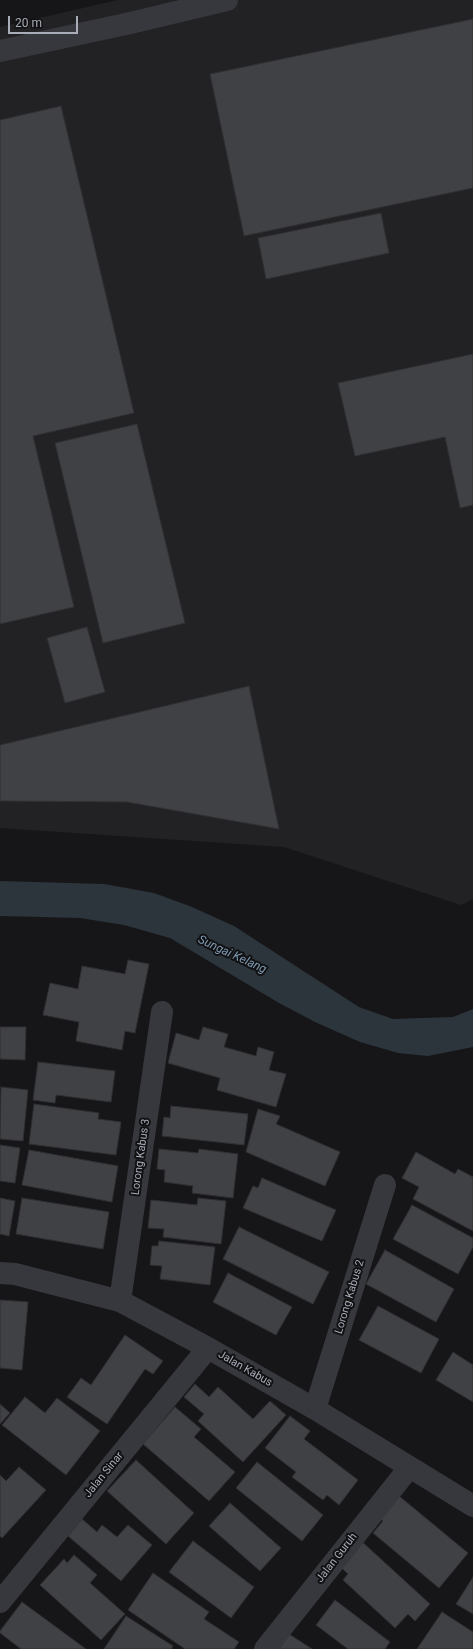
<!DOCTYPE html>
<style>
body{margin:0}
#map{position:relative;width:473px;height:1649px;overflow:hidden;background:#161618;font-family:Roboto,sans-serif}
canvas{display:block}
.scale{position:absolute;left:8px;top:16px;width:70px;height:18px;box-sizing:border-box;border:2px solid #a8adb8;border-top:0;padding-left:5px;font-size:12px;line-height:14px;white-space:nowrap;color:#a8adb8;-webkit-text-stroke:3px #111113;paint-order:stroke}
</style>
<div id="map">
<canvas width="473" height="1649"></canvas>
<div class="scale">20 m</div>
</div>
<script>
const ctx = document.querySelector('canvas').getContext('2d');
ctx.lineJoin = 'round';
function paint(path, color) { ctx.fillStyle = color; ctx.fill(path, 'evenodd'); }
const toPath = rows => new Path2D(rows.map(r => 'M' + r).join(''));
function trace(path, color, width, dash) { ctx.strokeStyle = color; ctx.lineWidth = width; ctx.lineCap = dash ? 'butt' : 'round'; ctx.setLineDash(dash || []); ctx.stroke(path); }
function write(font, color, halo, rows, align = 'center') {
  ctx.font = font + ' Roboto,sans-serif'; ctx.lineWidth = 4; ctx.setLineDash([]); ctx.textBaseline = 'middle'; ctx.strokeStyle = halo; ctx.fillStyle = color; for (const [text, x, y, turn = 0] of rows) {
    ctx.save(); ctx.translate(x, y); ctx.rotate((+turn || 0) * Math.PI / 180); ctx.textAlign = isNaN(turn) ? turn : align; if (halo) ctx.strokeText(text, 0, 0); ctx.fillText(text, 0, 0); ctx.restore();
  }
}
paint(toPath([
 [118,0,473,0,473,899,461,905,284,847,0,828,0,27]
]), '#222225');
paint(toPath([
 [0,881,104,884,154,893,192,907,234,926,359,1007,393,1019,453,1017,473,1009,473,1047,428,1056,398,1053,360,1042,315,1022,279,1003,170,938,124,925,80,918,0,916]
]), '#2c353c');
const building = toPath([
 [473,19,473,188,244,236,210,74,473,19],
 [61,106,134,413,33,436,74,607,0,624,0,120,61,106],
 [381,213,389,253,266,279,258,238,381,213],
 [473,354,473,505,460,508,445,437,355,456,338,383,473,354],
 [137,424,185,623,103,643,55,443,137,424],
 [87,627,105,692,65,703,47,638,87,627],
 [249,686,279,829,127,802,0,801,0,745,249,686],
 [128,960,149,964,135,1033,125,1031,122,1050,76,1041,79,1022,43,1015,50,983,78,989,82,966,125,974,128,960],
 [0,1027,26,1027,25,1060,0,1059,0,1027],
 [203,1027,228,1034,224,1047,256,1056,258,1047,274,1052,269,1070,286,1074,276,1107,217,1090,220,1078,168,1063,176,1033,199,1040,203,1027],
 [38,1062,115,1071,111,1102,56,1095,55,1103,33,1100,38,1062],
 [1,1087,28,1090,23,1141,0,1139,1,1087],
 [34,1104,99,1113,98,1119,121,1122,116,1155,29,1144,34,1104],
 [171,1106,248,1114,244,1145,162,1136,164,1117,170,1118,171,1106],
 [258,1109,280,1116,276,1124,340,1152,325,1186,246,1152,258,1109],
 [0,1145,20,1148,15,1183,0,1181,0,1145],
 [159,1149,198,1153,199,1149,238,1154,233,1198,192,1193,193,1186,164,1182,165,1170,157,1169,159,1149],
 [29,1150,118,1166,112,1202,22,1185,29,1150],
 [416,1152,455,1174,458,1169,473,1177,473,1231,413,1199,419,1187,402,1178,416,1152],
 [262,1178,336,1210,322,1241,243,1208,253,1186,258,1188,262,1178],
 [0,1198,15,1201,9,1236,0,1234,0,1198],
 [22,1198,109,1212,103,1249,16,1234,22,1198],
 [198,1198,226,1201,221,1244,163,1237,164,1229,148,1228,151,1200,197,1205,198,1198],
 [412,1205,473,1238,473,1247,458,1274,393,1239,412,1205],
 [239,1227,329,1272,313,1304,223,1259,239,1227],
 [159,1241,215,1247,210,1285,160,1279,162,1266,150,1265,152,1246,158,1246,159,1241],
 [385,1250,454,1289,436,1322,366,1284,385,1250],
 [228,1273,292,1307,276,1335,213,1302,228,1273],
 [0,1300,28,1302,22,1370,0,1368,0,1300],
 [378,1306,439,1339,421,1373,359,1340,378,1306],
 [125,1335,163,1361,153,1374,145,1369,107,1424,67,1397,81,1378,91,1385,125,1335],
 [453,1352,473,1365,473,1402,436,1380,453,1352],
 [195,1384,209,1397,218,1387,253,1419,270,1401,286,1415,243,1462,198,1421,204,1414,184,1397,195,1384],
 [25,1397,45,1413,57,1398,100,1431,66,1475,2,1425,25,1397],
 [0,1404,10,1413,0,1424,0,1404],
 [175,1407,201,1429,194,1437,235,1472,209,1501,143,1444,175,1407],
 [290,1416,310,1431,304,1439,358,1480,339,1505,327,1495,323,1500,292,1477,296,1472,265,1448,290,1416],
 [136,1460,194,1513,166,1544,107,1491,136,1460],
 [257,1462,323,1515,302,1541,236,1488,257,1462],
 [19,1467,46,1490,2,1538,0,1536,0,1475,6,1481,19,1467],
 [393,1491,468,1553,439,1588,373,1533,383,1521,374,1514,393,1491],
 [230,1503,281,1548,260,1571,209,1526,230,1503],
 [82,1519,97,1532,102,1525,117,1537,128,1525,152,1545,121,1581,68,1536,82,1519],
 [359,1539,430,1604,415,1621,408,1614,395,1628,343,1580,348,1574,337,1563,359,1539],
 [193,1541,254,1587,231,1618,169,1572,193,1541],
 [74,1555,97,1575,90,1583,125,1614,101,1640,40,1585,64,1559,67,1563,74,1555],
 [153,1573,209,1612,204,1619,239,1642,234,1649,185,1649,128,1610,153,1573],
 [473,1577,473,1614,456,1604,473,1577],
 [335,1600,390,1642,385,1649,348,1649,316,1625,335,1600],
 [22,1602,86,1649,21,1649,0,1633,0,1631,22,1602],
 [442,1612,473,1632,473,1649,417,1649,442,1612],
 [126,1616,173,1646,171,1649,104,1649,126,1616],
 [289,1634,312,1649,279,1649,289,1634]
]);
paint(building, '#404145');
trace(building, '#303034', 1);
trace(toPath([
 [0,51,126,24,227,0],
 [0,1273,15,1274,120,1301,208,1348,315,1409,473,1506],
 [120,1301,162,1012],
 [315,1409,385,1185],
 [0,1602,208,1348],
 [265,1649,409,1468]
]), '#37383d', 22);
write('11px', '#a8adb8', '#111113', [
 ["Lorong Kabus 3",141,1157,-82],
 ["Lorong Kabus 2",350,1297,-73],
 ["Jalan Kabus",245,1369,30],
 ["Jalan Sinar",104,1475,-51],
 ["Jalan Guruh",337,1558,-52]
]);
write('italic 12px', '#7f9bb3', '#111113', [
 ["Sungai Kelang",232,955,25]
]);
</script>
